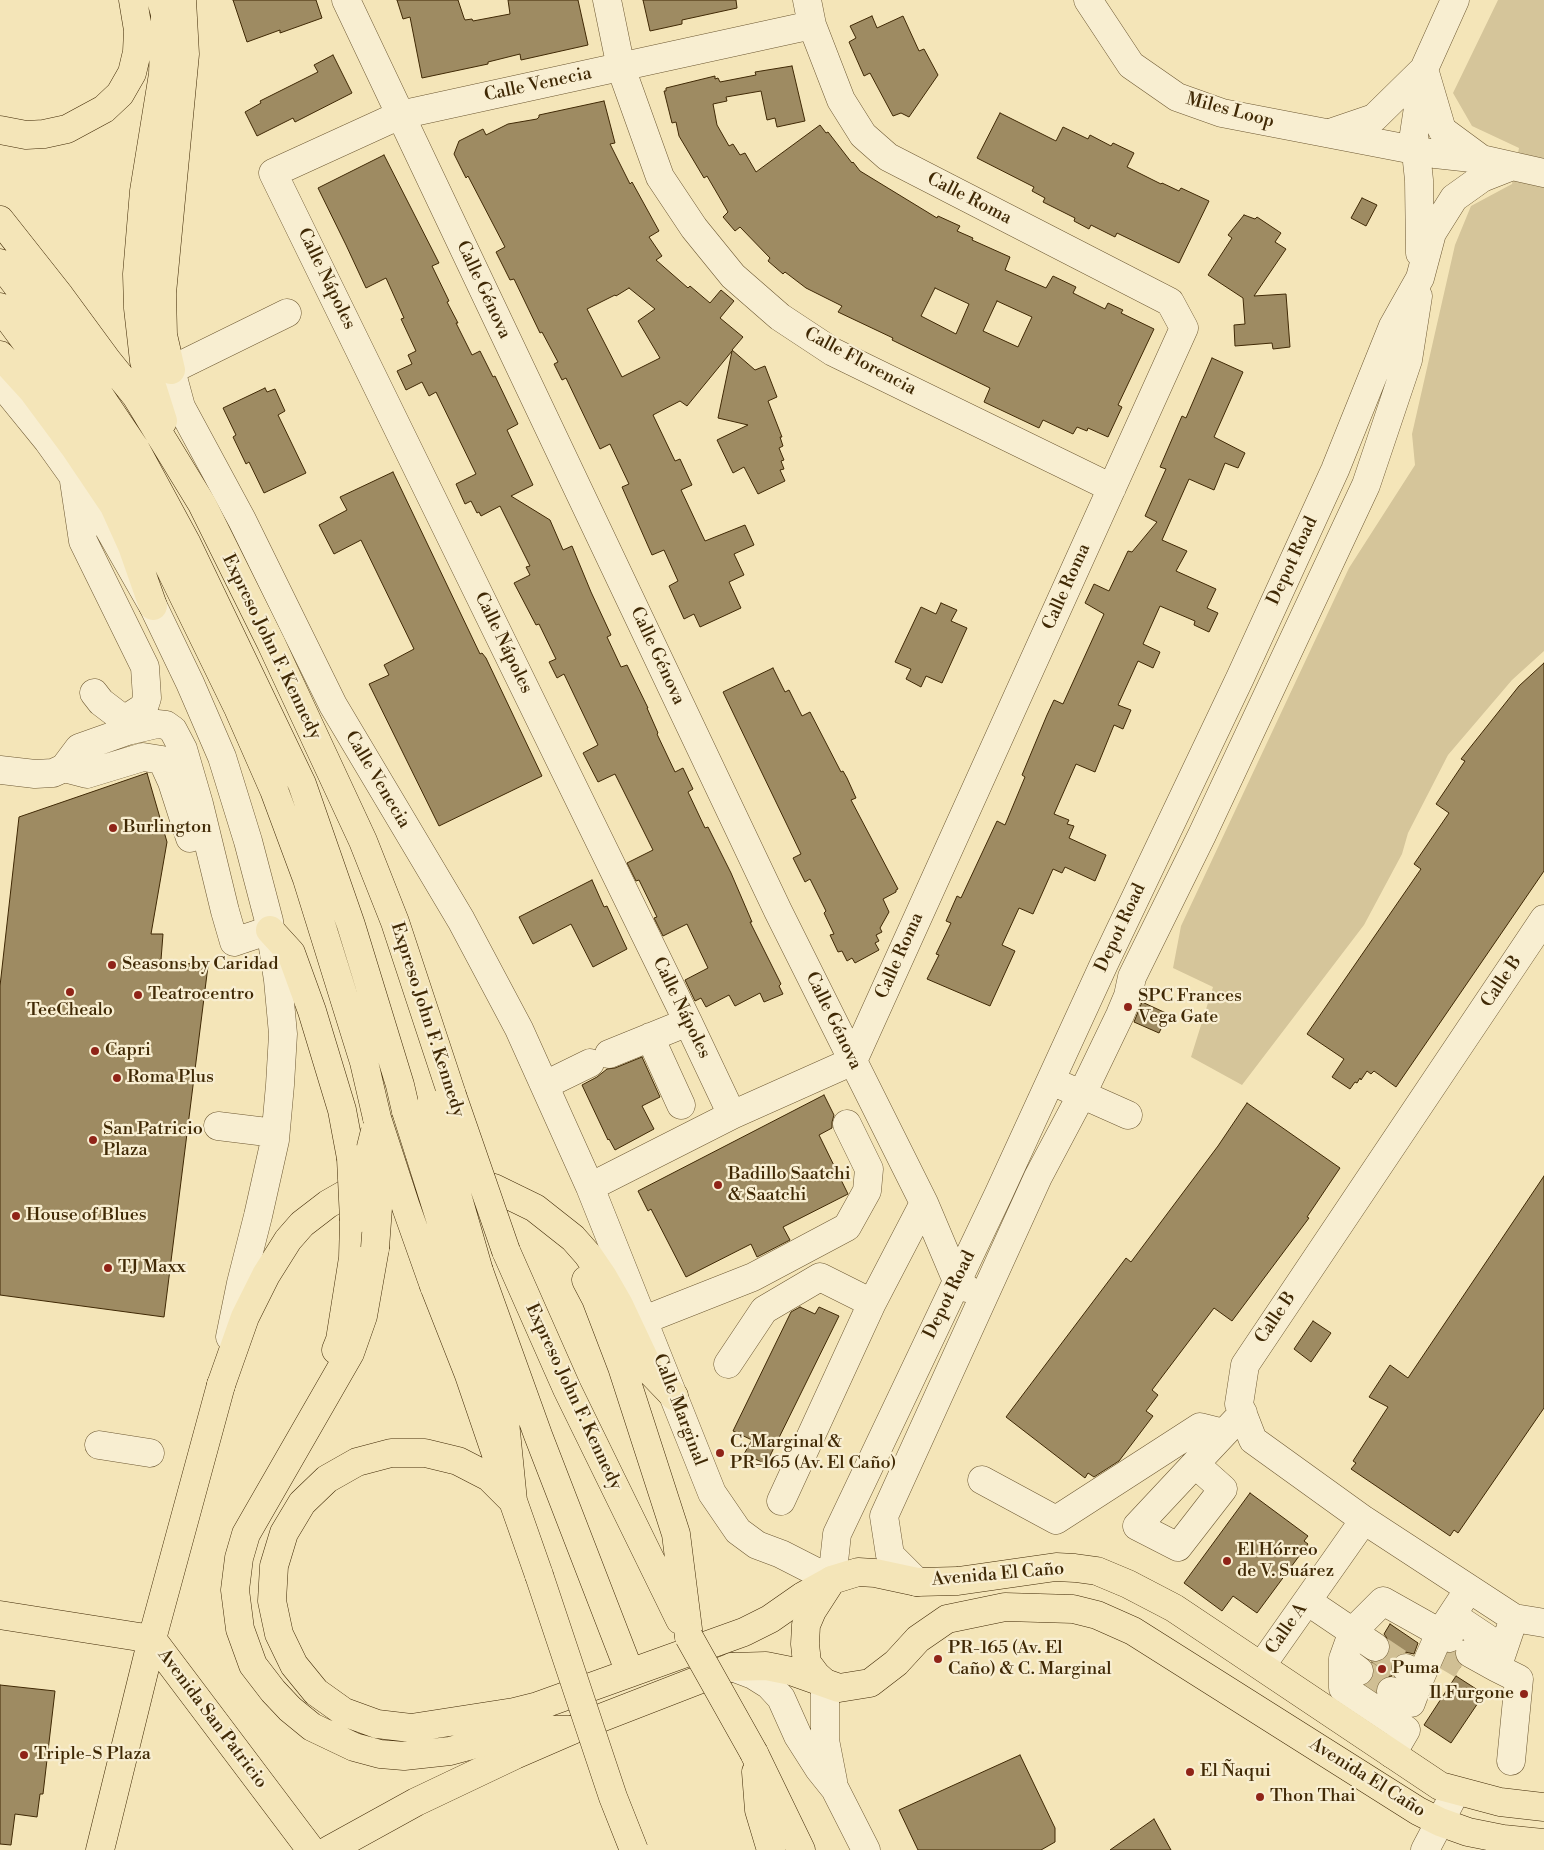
<!DOCTYPE html>
<meta charset="utf-8">
<style>
body{margin:0}
canvas{display:block;background:#f4e5b8}
</style>
<canvas width="1544" height="1850"></canvas>
<script>
const ctx = document.querySelector('canvas').getContext('2d');
ctx.lineJoin = 'round';
function paint(path, color) { ctx.fillStyle = color; ctx.fill(path, 'evenodd'); }
const toPath = rows => new Path2D(rows.map(r => 'M' + r).join(''));
function trace(path, color, width, dash) { ctx.strokeStyle = color; ctx.lineWidth = width; ctx.lineCap = dash ? 'butt' : 'round'; ctx.setLineDash(dash || []); ctx.stroke(path); }
function write(font, color, halo, rows, align = 'center') {
  ctx.font = font + ' "Libre Bodoni",serif'; ctx.lineWidth = 4.5; ctx.setLineDash([]); ctx.textBaseline = 'middle'; ctx.strokeStyle = halo; ctx.fillStyle = color; for (const [text, x, y, turn = 0] of rows) {
    ctx.save(); ctx.translate(x, y); ctx.rotate((+turn || 0) * Math.PI / 180); ctx.textAlign = isNaN(turn) ? turn : align; if (halo) ctx.strokeText(text, 0, 0); ctx.fillText(text, 0, 0); ctx.restore();
  }
}
paint(toPath([
 [1498,0,1544,0,1544,651,1512,680,1448,755,1408,833,1402,854,1364,925,1242,1085,1191,1057,1213,987,1173,968,1181,926,1349,568,1415,465,1412,434,1455,245,1471,206,1512,184,1519,148,1472,126,1453,93]
]), '#d5c59a');
const building = toPath([
 [233,0,316,0,322,18,280,33,280,30,247,42,233,0],
 [397,0,458,0,464,18,465,20,472,19,473,21,510,14,508,0,578,0,588,45,521,60,520,54,488,62,488,64,422,78,410,17,403,19,397,0],
 [643,0,736,0,737,8,682,20,682,24,650,31,643,0],
 [872,16,877,28,903,16,919,51,924,49,938,75,909,117,901,113,893,116,870,73,864,76,849,42,856,38,850,26,872,16],
 [333,55,352,93,295,122,293,118,257,136,245,112,261,103,260,101,318,72,314,65,333,55],
 [792,66,805,121,777,127,775,118,767,120,761,91,726,97,727,101,713,104,717,125,729,146,733,144,740,155,745,153,756,172,820,125,826,133,828,132,852,163,853,162,860,171,937,218,938,216,960,226,957,231,973,238,972,240,1010,257,1005,270,1046,288,1053,276,1076,287,1073,293,1105,309,1108,303,1123,310,1121,313,1154,329,1118,405,1122,407,1108,437,1088,428,1087,431,1077,427,1073,434,1043,420,1039,428,984,402,990,388,892,340,893,338,838,312,842,306,806,288,785,272,783,274,768,261,770,258,740,227,735,231,723,217,728,212,707,176,704,178,679,136,676,122,672,123,664,91,666,91,666,88,715,76,715,79,718,78,720,82,756,75,755,72,792,66],
 [935,288,969,304,956,334,921,316,935,288],
 [997,301,1032,317,1018,347,983,331,997,301],
 [604,101,615,143,610,144,630,184,632,182,659,231,649,237,662,256,656,260,688,288,690,286,710,303,721,290,734,301,720,318,743,337,732,350,755,370,765,366,777,397,768,401,782,437,780,437,783,446,779,448,784,460,781,461,784,469,780,470,785,481,758,494,744,467,733,473,717,440,748,425,718,418,732,351,687,406,680,401,653,415,675,461,680,459,692,485,681,490,705,541,745,525,754,545,734,554,744,575,729,582,741,608,700,627,694,614,684,619,669,586,678,581,664,550,652,555,622,487,629,484,610,444,600,449,566,378,562,380,554,364,558,362,542,332,540,333,514,279,510,280,496,252,505,247,468,176,466,178,454,154,459,141,483,129,486,135,508,124,537,119,539,117,539,115,604,101],
 [629,288,655,309,638,321,660,358,622,377,587,309,615,295,616,296,629,288],
 [1000,113,1056,141,1063,127,1088,139,1090,135,1111,146,1113,143,1134,153,1127,167,1161,184,1162,183,1179,191,1181,188,1209,201,1179,263,1117,233,1115,237,1091,225,1089,229,1074,221,1075,218,1043,202,1045,198,1032,191,1034,187,977,158,1000,113],
 [384,155,439,263,432,266,449,301,447,302,458,323,456,323,472,355,480,351,493,377,495,376,518,424,507,430,533,485,511,496,550,520,563,550,572,546,591,592,611,635,607,637,621,667,627,665,648,708,647,708,658,733,657,734,675,772,683,768,693,789,688,792,705,828,708,827,731,873,752,922,750,922,781,984,779,986,783,994,764,1002,760,993,735,1006,729,995,706,1007,701,998,695,1001,685,980,708,968,687,924,663,936,654,918,657,917,639,880,636,881,627,863,653,850,615,774,598,782,583,753,598,745,564,674,557,678,549,662,556,659,539,624,536,625,514,583,530,575,526,567,530,566,500,506,481,516,479,512,477,513,471,501,465,504,456,484,476,474,436,392,429,396,422,382,406,390,397,371,412,364,408,355,416,351,401,319,404,318,386,278,366,288,346,245,318,188,384,155],
 [1362,198,1377,205,1366,226,1351,218,1362,198],
 [1244,215,1255,219,1257,217,1281,233,1275,242,1286,249,1254,296,1286,294,1290,347,1273,349,1272,343,1235,346,1234,325,1245,324,1243,298,1208,275,1232,238,1228,235,1244,215],
 [1212,358,1243,372,1214,437,1245,453,1238,468,1225,463,1214,490,1189,479,1162,540,1187,551,1176,571,1216,589,1207,608,1218,613,1209,632,1194,625,1195,621,1160,606,1143,644,1160,652,1153,668,1138,661,1118,705,1131,710,1123,729,1114,725,1095,772,1076,764,1054,814,1069,820,1067,824,1074,826,1069,838,1106,855,1095,881,1065,867,1062,873,1053,869,1033,914,1019,908,1002,945,1015,951,990,1006,927,979,939,955,936,954,951,923,946,921,957,896,961,898,997,821,1005,825,1025,777,1022,775,1047,715,1054,700,1063,704,1104,614,1085,603,1094,584,1109,591,1128,551,1132,552,1157,522,1145,516,1166,469,1160,467,1182,416,1186,418,1212,358],
 [265,388,267,392,275,389,285,411,278,415,306,473,264,493,249,462,246,464,233,437,236,435,223,408,265,388],
 [393,472,480,654,482,653,486,658,542,776,439,826,369,684,389,675,384,665,414,649,361,540,334,554,319,525,347,510,340,497,393,472],
 [941,603,957,610,951,621,967,628,942,683,926,676,921,687,906,679,911,669,895,662,921,607,936,614,941,603],
 [1544,663,1544,871,1396,1087,1374,1071,1371,1074,1367,1071,1361,1080,1360,1078,1357,1083,1355,1082,1350,1089,1332,1077,1344,1059,1307,1034,1421,869,1414,864,1449,813,1436,804,1465,761,1461,759,1519,686,1544,663],
 [773,668,785,692,789,690,802,716,810,712,841,772,843,771,847,778,856,798,851,800,898,889,896,890,896,892,883,899,889,912,880,928,882,932,876,935,879,941,875,943,879,950,855,963,852,958,847,961,842,951,838,952,830,935,834,934,824,913,826,911,810,879,805,882,793,858,801,854,723,692,773,668],
 [147,773,167,842,151,934,163,934,161,960,208,966,164,1317,0,1295,0,986,19,817,147,773],
 [592,880,604,907,607,906,627,949,593,967,571,924,533,944,519,917,592,880],
 [1142,1002,1168,1014,1159,1033,1134,1022,1142,1002],
 [642,1057,660,1097,642,1106,654,1129,615,1150,609,1139,608,1140,582,1085,597,1077,607,1069,615,1068,642,1057],
 [824,1095,834,1115,832,1122,832,1128,819,1135,848,1194,783,1227,790,1240,757,1257,751,1244,686,1277,651,1209,648,1211,638,1191,824,1095],
 [1247,1103,1340,1168,1307,1217,1309,1218,1232,1321,1214,1308,1152,1390,1158,1395,1146,1411,1153,1416,1119,1461,1094,1477,1088,1473,1085,1478,1006,1417,1126,1258,1131,1262,1218,1146,1247,1103],
 [1544,1176,1544,1408,1458,1533,1454,1530,1450,1536,1351,1469,1356,1463,1353,1461,1388,1407,1369,1397,1390,1365,1408,1378,1544,1176],
 [800,1307,815,1314,819,1307,839,1316,766,1464,744,1454,752,1440,733,1431,791,1312,800,1307],
 [1313,1321,1331,1333,1311,1362,1294,1349,1313,1321],
 [1250,1493,1308,1536,1304,1541,1308,1544,1257,1613,1233,1596,1222,1611,1184,1583,1250,1493],
 [1390,1624,1418,1643,1414,1654,1405,1652,1397,1655,1392,1660,1390,1668,1392,1676,1383,1678,1377,1683,1375,1691,1366,1685,1372,1680,1374,1673,1374,1665,1371,1662,1381,1661,1388,1655,1390,1649,1389,1641,1384,1634,1390,1624],
 [1455,1652,1456,1661,1461,1666,1458,1670,1445,1661,1448,1653,1455,1652],
 [1456,1676,1484,1694,1451,1743,1424,1725,1456,1676],
 [0,1685,55,1691,43,1794,40,1794,37,1817,15,1814,11,1845,0,1844,0,1685],
 [1020,1755,1055,1828,1055,1842,1041,1850,918,1850,899,1810,1020,1755],
 [1154,1819,1171,1850,1110,1850,1154,1819]
]);
paint(building, '#9e8b62');
trace(building, '#402905', 1);
trace(toPath([
 [1375,1647,1406,1668],
 [1440,1652,1462,1665],
 [1359,1671,1391,1691]
]), '#d0bf94', 28, [28, 14]);
const minor = toPath([
 [346,0,778,911,924,1203,957,1281,966,1288],
 [607,0,621,68,660,177,694,228,733,276,780,317,833,352,1112,488],
 [1088,0,1131,65,1177,97,1222,113,1435,154,1481,159,1544,173],
 [1330,133,1374,118,1424,69,1442,130,1480,158],
 [1420,253,1419,180,1414,134,1424,69,1455,0],
 [287,313,171,370,181,407,242,520,333,705,461,920,519,1029,590,1187,712,1493,738,1531,757,1545,781,1554,832,1580,837,1534,999,1193,1104,964,1240,678,1335,470,1393,326,1420,278,1432,233,1454,198,1482,178,1510,167],
 [0,382,48,441,101,515,153,606,190,683,222,757,248,841,269,921,278,980,283,1034,280,1085,275,1140,258,1216,241,1283,230,1337],
 [74,481,83,541,145,667,147,698,144,707,127,731],
 [94,693,101,702,122,718,130,716,144,707],
 [64,768,87,774,143,757,162,760,172,782,190,838],
 [0,770,35,774,53,773,64,768,79,748,127,731,157,724,166,725,173,730,183,749,199,804,225,911,234,942,270,930],
 [1544,919,1245,1365,1239,1404,1253,1440,1364,1520,1514,1618,1544,1623],
 [650,1037,681,1105],
 [609,1054,688,1022],
 [545,1085,590,1063],
 [1065,1087,1128,1115],
 [732,1115,688,1022,273,173,400,115,812,25],
 [218,1126,275,1133],
 [590,1187,732,1115,853,1061,1184,328,1170,302,888,157,863,135,841,100,812,25,807,0],
 [644,1320,753,1277,847,1227,867,1191,869,1169,847,1124],
 [728,1364,764,1310,820,1277,872,1303],
 [99,1445,150,1453],
 [1195,1464,1223,1489,1178,1547,1137,1526,1195,1464,1243,1413],
 [982,1480,1056,1520,1200,1427,1224,1433],
 [781,1501,872,1303,924,1203],
 [917,1582,890,1555,884,1516,1038,1177,1082,1094,1120,1015,1128,996,1132,977,1202,835,1366,485,1408,360,1418,296],
 [1307,1601,1375,1647],
 [1452,1615,1503,1649],
 [1470,1653,1497,1668,1514,1618],
 [1343,1659,1343,1688,1406,1730,1392,1754],
 [1262,1665,1364,1520],
 [732,1667,753,1675,769,1685,781,1698,798,1736,819,1769,835,1789,866,1850],
 [1406,1668,1421,1676,1440,1633,1469,1589],
 [1497,1668,1519,1679,1511,1761],
 [1359,1671,1343,1659,1353,1631,1383,1601,1449,1638],
 [825,1683,825,1740,833,1781],
 [1391,1691,1411,1703,1421,1676],
 [1425,1850,1456,1791]
]);
const major = toPath([
 [0,1615,152,1639,311,1850],
 [825,1683,816,1675,807,1663,805,1644,806,1625,812,1611,832,1580,858,1572,875,1573,917,1582,958,1581,1056,1567,1075,1568,1097,1571,1128,1584,1174,1608,1440,1786,1500,1802,1544,1807],
 [100,1850,152,1639,221,1385],
 [329,1850,416,1802,515,1755,598,1719,732,1667,766,1666,791,1671,839,1688,870,1683,896,1663,918,1639,947,1619,1005,1607,1073,1609,1097,1615,1133,1631,1418,1811,1440,1822,1468,1832,1503,1839,1544,1843]
]);
const highway = toPath([
 [161,0,165,14,163,74,144,191,137,274,138,308,144,361,163,421],
 [0,130,26,135,44,134,67,129,104,109,120,94,132,73,137,52,138,30,133,0],
 [0,220,60,296,107,360,136,396,202,504,271,643,363,841,395,922,452,1095],
 [0,263,92,384,135,448,187,544,302,784,351,925,400,1085,406,1111],
 [0,307,87,424,122,478,156,540,238,708,274,790,307,879,364,1062,377,1118],
 [0,355,32,390,75,448,114,506,132,546,153,606],
 [171,370,163,335,162,293,185,54,182,0],
 [270,930,291,953,312,1011,342,1110,351,1158],
 [375,1248,363,1316,350,1353,246,1534,239,1558,235,1590,240,1629,253,1665,273,1691,290,1709,312,1727,354,1747,380,1754,404,1756,450,1751,531,1729,571,1730],
 [506,1251,567,1389,680,1620],
 [479,1271,538,1435,630,1673],
 [459,1279,504,1412,513,1501,539,1575],
 [586,1280,596,1299,622,1367,676,1534,689,1637],
 [434,1286,469,1375,498,1460],
 [336,1350,340,1340,353,1258,354,1220],
 [221,1385,245,1317,266,1275,288,1240,302,1224,328,1204,349,1192,385,1178,406,1174,467,1181,494,1188,535,1208,573,1238,588,1255,603,1277,619,1305,650,1371,674,1396],
 [513,1501,489,1477,458,1461,425,1453,391,1453,357,1462,327,1479,302,1503,284,1533,274,1566,272,1601,279,1634,294,1665,316,1692,344,1712,377,1724,411,1728,514,1712,538,1706,744,1632,770,1619,803,1596,832,1580],
 [754,1753,801,1850],
 [756,1772,759,1810,771,1850]
]);
trace(minor, '#6d5832', 29);
trace(major, '#402905', 29);
trace(highway, '#402905', 29);
trace(minor, '#f8eed1', 28);
trace(major, '#f4e5b8', 28);
trace(highway, '#f4e5b8', 28);
const highwayBridge = toPath([
 [452,1095,506,1251],
 [431,1104,479,1271],
 [406,1111,459,1279],
 [377,1118,406,1207,434,1286],
 [375,1131,371,1147,378,1208,375,1248],
 [351,1158,354,1220],
 [539,1575,613,1797,634,1850],
 [689,1637,754,1753]
]);
trace(highwayBridge, '#402905', 29, []);
trace(highwayBridge, '#f4e5b8', 28);
for (const [x, y, r, color] of [
 [113,828,5,"#8f2418"],
 [112,965,5,"#8f2418"],
 [70,992,5,"#8f2418"],
 [138,995,5,"#8f2418"],
 [1128,1007,5,"#8f2418"],
 [95,1051,5,"#8f2418"],
 [117,1078,5,"#8f2418"],
 [93,1140,5,"#8f2418"],
 [718,1185,5,"#8f2418"],
 [16,1216,5,"#8f2418"],
 [108,1268,5,"#8f2418"],
 [720,1453,5,"#8f2418"],
 [1227,1561,5,"#8f2418"],
 [938,1659,5,"#8f2418"],
 [1382,1669,5,"#8f2418"],
 [1524,1694,5,"#8f2418"],
 [24,1755,5,"#8f2418"],
 [1190,1772,5,"#8f2418"],
 [1260,1797,5,"#8f2418"]
]) { const dot = new Path2D(); dot.arc(x, y, r, 0, 2 * Math.PI); ctx.fillStyle = color; ctx.fill(dot); trace(dot, '#f8eed1', 2); }
write('18px', '#402905', '#f8eed1', [
 ["Calle Venecia",538,85,-12],
 ["Miles Loop",1230,111,15],
 ["Calle Roma",969,199,27],
 ["Calle Nápoles",326,279,64],
 ["Calle Génova",483,290,65],
 ["Calle Florencia",860,362,28],
 ["Depot Road",1293,561,-65],
 ["Calle Roma",1067,587,-66],
 ["Calle Nápoles",503,643,64],
 ["Expreso John F. Kennedy",271,647,64],
 ["Calle Génova",657,656,65],
 ["Calle Venecia",377,780,59],
 ["Depot Road",1121,928,-65],
 ["Calle Roma",900,956,-66],
 ["Calle B",1502,982,-56],
 ["Calle Nápoles",681,1008,64],
 ["Expreso John F. Kennedy",427,1020,72],
 ["Calle Génova",833,1021,64],
 ["Depot Road",950,1295,-64],
 ["Calle B",1276,1318,-56],
 ["Expreso John F. Kennedy",573,1397,65],
 ["Calle Marginal",679,1410,69],
 ["Avenida El Caño",998,1575,-5],
 ["Calle A",1287,1629,-55],
 ["Avenida San Patricio",212,1719,53],
 ["Avenida El Caño",1367,1778,32]
]);
write('18px', '#402905', '#f8eed1', [
 ["Burlington",123,828],
 ["Seasons by Caridad",122,965],
 ["Teatrocentro",148,995],
 ["SPC Frances",1138,997],
 ["Vega Gate",1138,1018],
 ["TeeChealo",70,1011,"center"],
 ["Capri",105,1051],
 ["Roma Plus",127,1078],
 ["San Patricio",103,1130],
 ["Plaza",103,1151],
 ["Badillo Saatchi",728,1175],
 ["& Saatchi",728,1196],
 ["House of Blues",26,1216],
 ["TJ Maxx",118,1268],
 ["C. Marginal &",730,1443],
 ["PR-165 (Av. El Caño)",730,1464],
 ["El Hórreo",1237,1551],
 ["de V. Suárez",1237,1572],
 ["PR-165 (Av. El",948,1649],
 ["Caño) & C. Marginal",948,1670],
 ["Puma",1392,1669],
 ["Il Furgone",1514,1694,"right"],
 ["Triple-S Plaza",34,1755],
 ["El Ñaqui",1200,1772],
 ["Thon Thai",1270,1797]
], 'left');
</script>
